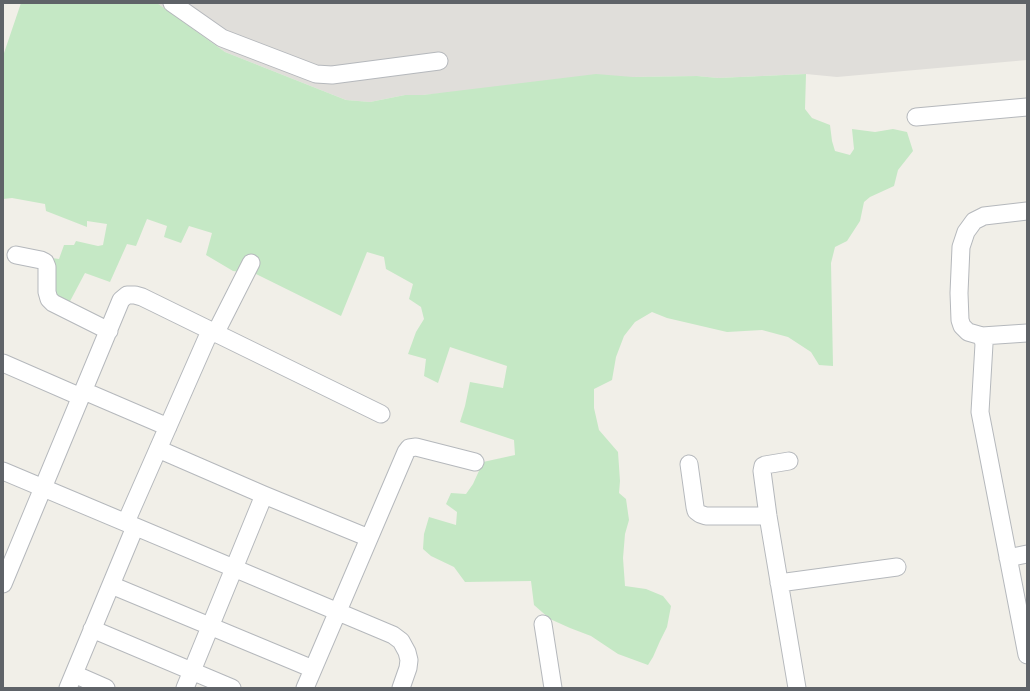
<!DOCTYPE html>
<style>
body{margin:0}
#map{position:relative;width:1030px;height:691px;overflow:hidden;background:#f1efe8;font-family:"Public Sans",sans-serif}
canvas{display:block}
.frame{position:absolute;inset:0;border:4px solid #5f6368;pointer-events:none}
</style>
<div id="map">
<canvas width="1030" height="691"></canvas>
<div class="frame"></div>
</div>
<script>
const ctx = document.querySelector('canvas').getContext('2d');
ctx.lineJoin = 'round';
function paint(path, color) { ctx.fillStyle = color; ctx.fill(path, 'evenodd'); }
const toPath = rows => new Path2D(rows.map(r => 'M' + r).join(''));
function trace(path, color, width, dash) { ctx.strokeStyle = color; ctx.lineWidth = width; ctx.lineCap = dash ? 'butt' : 'round'; ctx.setLineDash(dash || []); ctx.stroke(path); }
paint(toPath([
 [157,3,1027,3,1027,60,837,77,806,74,718,78,697,76,633,77,423,95,405,95,370,102,346,100,225,52]
]), '#e0deda');
paint(toPath([
 [21,3,157,3,225,52,346,100,370,102,405,95,423,95,596,74,633,77,697,76,718,78,806,74,805,109,812,118,830,125,832,141,835,151,850,155,854,149,852,129,875,132,893,129,907,132,913,151,898,170,894,186,870,197,864,202,860,221,847,241,835,247,831,263,833,366,819,365,811,352,788,337,762,330,727,332,667,318,652,312,635,322,624,336,616,357,612,380,594,389,594,408,599,430,618,452,620,481,619,493,626,499,629,520,625,534,623,558,625,586,646,589,663,596,671,606,667,627,660,641,653,657,648,665,618,654,591,636,570,628,550,619,534,605,531,581,465,582,454,567,431,556,423,549,424,534,429,517,456,525,457,512,446,504,451,493,466,494,473,484,483,462,515,455,514,440,460,422,465,406,470,382,503,388,507,366,450,347,438,383,424,376,426,359,408,354,416,332,424,319,421,307,409,299,413,284,386,269,384,257,367,252,341,316,256,274,233,271,206,255,212,233,189,226,181,243,164,237,167,226,147,219,136,246,127,244,110,282,85,273,68,305,54,296,52,258,59,259,64,245,74,245,76,241,98,246,103,245,107,224,87,221,87,227,46,211,45,204,12,198,3,199,3,56]
]), '#c5e8c5');
const minor = toPath([
 [172,3,222,38,316,74,332,75,439,61],
 [916,117,1027,107],
 [1027,211,984,216,974,221,966,232,961,247,959,293,960,320,962,326,968,332,982,336,984,344,980,412,1027,655],
 [16,255,41,260,45,262,47,267,47,292,49,299,53,303,109,331],
 [215,334,251,263],
 [982,336,1027,333],
 [3,363,81,397],
 [84,391,168,427],
 [158,449,264,495,369,538],
 [789,461,765,465,763,466,762,471,768,516,797,688],
 [689,464,695,507,696,511,700,514,706,516,768,516],
 [3,471,393,635,401,641,407,652,409,660,408,668,401,688],
 [126,522,210,331],
 [1008,558,1027,554],
 [779,583,897,567],
 [3,584,121,300,127,295,135,295,142,297,381,414],
 [111,585,313,669],
 [543,624,553,688],
 [92,629,232,688],
 [74,674,106,688],
 [68,688,135,527],
 [185,688,264,495],
 [305,688,406,452,409,448,416,447,475,462]
]);
trace(minor, '#b5b8bc', 19);
trace(minor, '#fff', 17);
</script>
